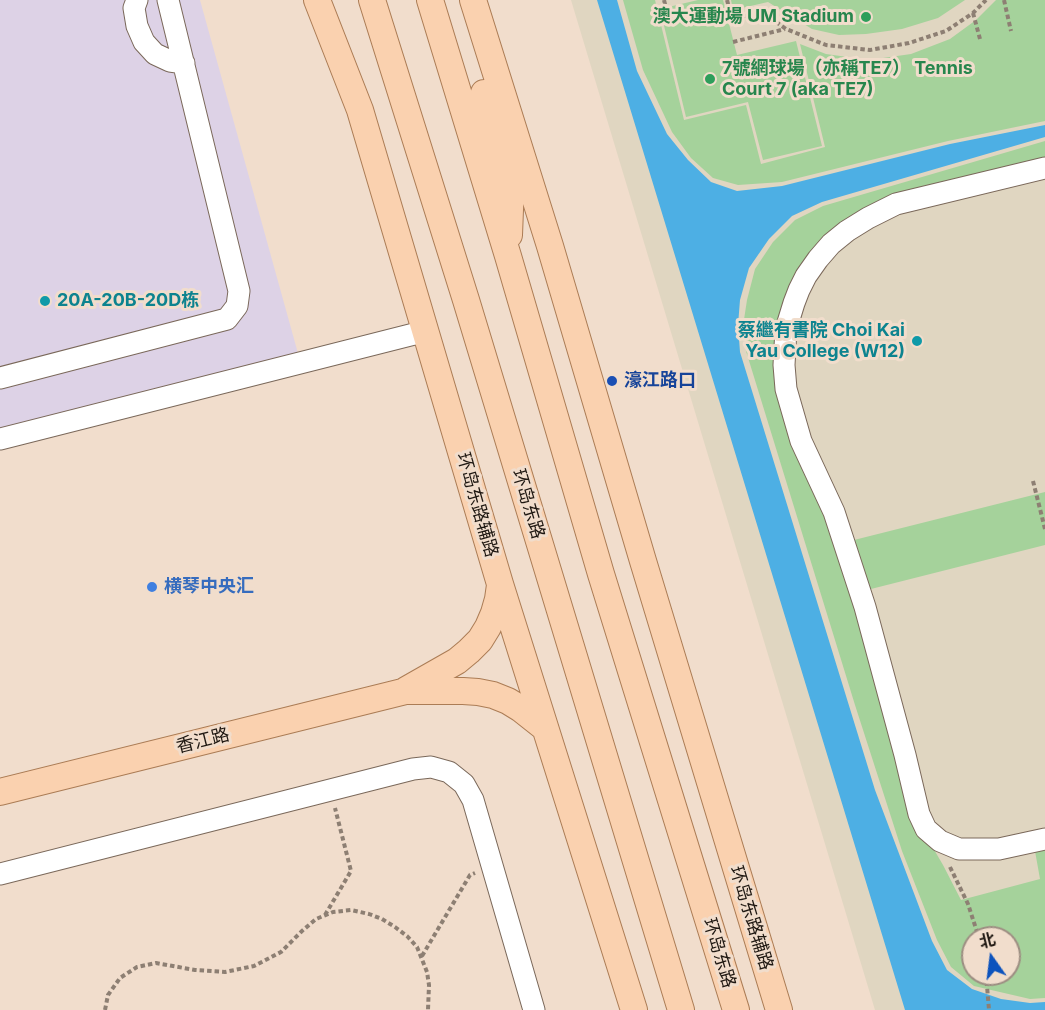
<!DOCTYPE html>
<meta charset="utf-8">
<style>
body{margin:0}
#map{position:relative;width:1045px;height:1010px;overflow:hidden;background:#f1ddcc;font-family:Inter,"Noto Sans SC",sans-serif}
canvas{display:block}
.north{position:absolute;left:961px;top:926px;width:60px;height:60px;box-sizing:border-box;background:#f1ddcc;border:2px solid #9d8e82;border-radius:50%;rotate:346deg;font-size:16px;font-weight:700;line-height:24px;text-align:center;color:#1f1812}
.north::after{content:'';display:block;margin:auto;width:21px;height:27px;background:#0d53bd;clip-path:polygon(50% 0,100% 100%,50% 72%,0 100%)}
</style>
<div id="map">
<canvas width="1045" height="1010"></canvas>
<div class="north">北</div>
</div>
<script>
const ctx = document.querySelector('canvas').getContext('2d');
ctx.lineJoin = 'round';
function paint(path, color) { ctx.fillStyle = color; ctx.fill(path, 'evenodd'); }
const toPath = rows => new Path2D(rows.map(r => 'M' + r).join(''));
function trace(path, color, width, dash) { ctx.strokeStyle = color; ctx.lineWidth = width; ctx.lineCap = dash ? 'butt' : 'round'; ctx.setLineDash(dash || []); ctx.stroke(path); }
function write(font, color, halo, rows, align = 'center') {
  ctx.font = font + ' Inter,"Noto Sans SC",sans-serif'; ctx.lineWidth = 6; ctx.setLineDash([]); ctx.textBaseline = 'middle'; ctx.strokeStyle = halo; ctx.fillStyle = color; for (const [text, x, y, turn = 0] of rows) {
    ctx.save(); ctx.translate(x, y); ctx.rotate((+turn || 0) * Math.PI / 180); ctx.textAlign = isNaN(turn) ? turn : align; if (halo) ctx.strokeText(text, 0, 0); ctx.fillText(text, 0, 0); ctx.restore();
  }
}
paint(toPath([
 [0,0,200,0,299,357,0,429]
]), '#ddd2e6');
paint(toPath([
 [571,0,1045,0,1045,1010,875,1010],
 [973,938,1009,938,1009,974,973,974]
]), '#e0d6c1');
paint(toPath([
 [623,0,655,0,684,120,746,105,761,164,825,147,800,44,826,54,869,60,911,54,950,39,976,20,996,0,1045,0,1045,121,948,141,782,182,738,185,713,178,691,158,672,132,643,70],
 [698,0,723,0,737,55,796,41,822,146,763,160,748,102,686,117,660,9],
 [731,0,965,0,938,18,902,29,866,34,839,35,812,29,768,2,733,10],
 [1045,141,1045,163,827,239,778,329,835,541,922,829,943,865,961,900,1040,879,1035,851,1045,848,1045,998,1030,999,974,986,951,967,937,940,902,851,855,705,746,351,743,326,747,300,755,269,773,242,795,220,823,206],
 [973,938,1009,938,1009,974,973,974],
 [1045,492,1045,545,867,590,854,540]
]), '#a5d29b');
paint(toPath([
 [597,0,617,0,637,71,667,134,688,160,711,182,737,191,782,186,950,144,1045,125,1045,137,822,202,792,216,769,239,749,268,740,300,738,325,740,352,875,790,932,941,947,970,972,989,1001,999,1030,1003,1045,1002,1045,1010,905,1010]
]), '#4dafe4');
const minor = toPath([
 [137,0,134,8,137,26,144,42,155,54,170,61,184,63],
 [1045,168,896,204,868,218,847,231,831,244,818,259,806,276,799,290,794,303,786,329,784,365,786,389,801,441,834,512,865,607,905,755,919,814,926,829,940,841,959,849,999,849,1045,839],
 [0,378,227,319,237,306,239,291,168,0],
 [0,439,426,331],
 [0,874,413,769,431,767,449,772,464,784,473,800,534,1010]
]);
const major = toPath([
 [317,0,360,110,500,584,634,1010],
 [372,0,466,300,681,1010],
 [430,0,508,256,601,574,736,1010],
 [473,0,550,246,643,561,779,1010],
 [484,93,511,184,509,235],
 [406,690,457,661,469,651,480,640,488,627,494,613,498,599,500,585],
 [0,792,406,691,463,691,478,692,493,695,508,701,521,709,545,728]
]);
trace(minor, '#7a685a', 23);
trace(major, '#ab7c55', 28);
trace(toPath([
 [664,0,666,8],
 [727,0,732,19,762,12,786,29,826,45,870,50,909,43,946,31,973,13,986,0],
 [1004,0,1011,31],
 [973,13,980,39],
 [733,42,785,29],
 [1033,481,1045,529],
 [950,867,968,904,979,938],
 [325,915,351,871,335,808],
 [422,956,470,875,475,873],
 [986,974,989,1010],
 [105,1010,108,995,120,978,137,967,156,963,195,970,225,972,254,966,281,952,302,931,316,919,333,912,351,910,369,914,382,919,395,927,407,936,417,947,427,972,429,985,428,1010]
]), '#8d7f73', 4, [4.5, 3]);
trace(minor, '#fff', 21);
trace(major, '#fad1af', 26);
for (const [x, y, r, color] of [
 [866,17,6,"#2e9e5b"],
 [710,79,6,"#2e9e5b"],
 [45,301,6,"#0f9aa8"],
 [917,341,6,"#0f9aa8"],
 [612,381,6,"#1a4fb4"],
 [152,587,6,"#3f7fe0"]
]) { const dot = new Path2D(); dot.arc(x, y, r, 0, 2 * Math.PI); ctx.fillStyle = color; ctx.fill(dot); trace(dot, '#f1ddcc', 2); }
write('bold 18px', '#27864d', '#f1ddcc', [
 ["澳大運動場 UM Stadium",854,17],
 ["7號網球場（亦稱TE7） Tennis",722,69,"left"],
 ["Court 7 (aka TE7)",722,90,"left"]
], 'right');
write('bold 18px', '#0d838f', '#f1ddcc', [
 ["20A-20B-20D栋",57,301],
 ["蔡繼有書院 Choi Kai",905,331,"right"],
 ["Yau College (W12)",905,352,"right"]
], 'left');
write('bold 18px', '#164399', '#f1ddcc', [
 ["濠江路口",624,381]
], 'left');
write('18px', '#1f1812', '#f1ddcc', [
 ["环岛东路",528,504,73],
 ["环岛东路辅路",477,505,74],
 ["香江路",203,741,-14],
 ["环岛东路辅路",751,918,73],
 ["环岛东路",719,953,73]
]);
write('bold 18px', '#366cbe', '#f1ddcc', [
 ["横琴中央汇",164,587]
], 'left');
</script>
